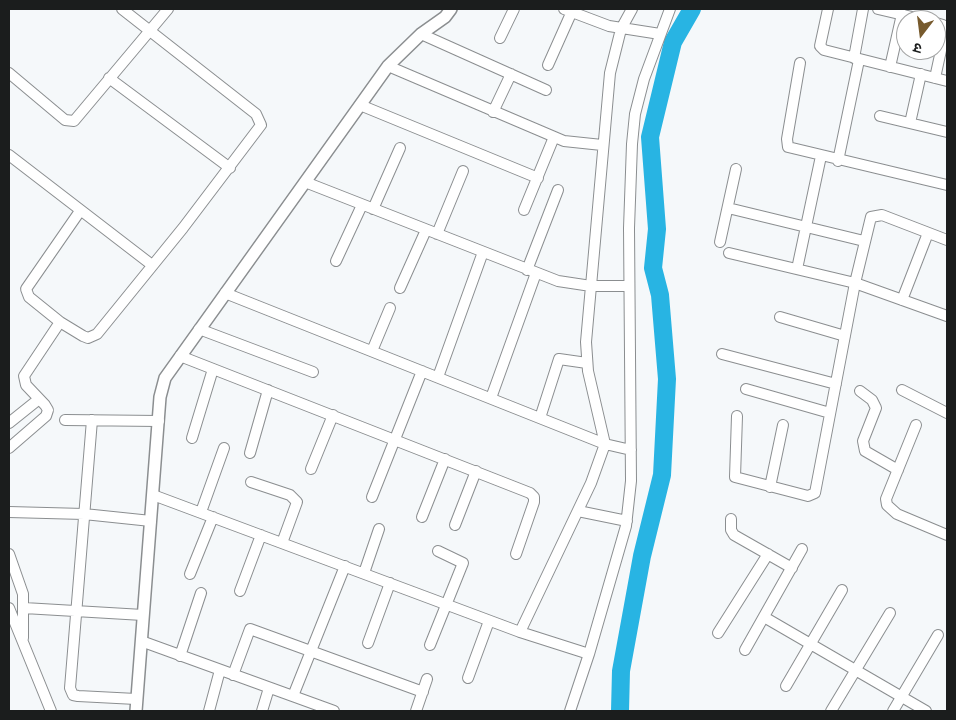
<!DOCTYPE html>
<meta charset="utf-8">
<style>
body{margin:0}
#map{position:relative;width:956px;height:720px;overflow:hidden;background:#f5f8fa;font-family:Inter,"Noto Sans Devanagari",sans-serif}
canvas{display:block}
.frame{position:absolute;inset:0;border:10px solid #1b1d1d;pointer-events:none}
.north{position:absolute;left:896px;top:10px;width:50px;height:50px;box-sizing:border-box;background:#fff;border:1px solid #a4a5a5;border-radius:50%;rotate:195deg;font-size:14px;font-weight:700;line-height:20px;text-align:center;color:#1b1d1d}
.north::after{content:'';display:block;margin:auto;width:18px;height:22px;background:#775a2d;clip-path:polygon(50% 0,100% 100%,50% 72%,0 100%)}
</style>
<div id="map">
<canvas width="956" height="720"></canvas>
<div class="frame"></div>
<div class="north">उ</div>
</div>
<script>
const ctx = document.querySelector('canvas').getContext('2d');
ctx.lineJoin = 'round';
const toPath = rows => new Path2D(rows.map(r => 'M' + r).join(''));
function trace(path, color, width, dash) { ctx.strokeStyle = color; ctx.lineWidth = width; ctx.lineCap = dash ? 'butt' : 'round'; ctx.setLineDash(dash || []); ctx.stroke(path); }
trace(toPath([
 [620,711,621,671,642,556,662,475,667,379,660,295,653,268,657,229,650,137,673,42,692,9]
]), '#28b4e3', 18);
const minor = toPath([
 [564,9,609,26,660,34],
 [828,9,820,46,824,50,947,81],
 [878,9,925,20],
 [421,34,546,90],
 [500,38,514,9],
 [854,58,863,9],
 [800,63,787,139,788,147,947,185],
 [548,65,573,9],
 [388,66,564,141,602,145],
 [890,67,902,14],
 [9,73,65,120,74,121,168,9],
 [109,78,230,168],
 [935,78,945,32,943,25,936,23],
 [360,105,538,178],
 [493,112,511,74],
 [880,116,947,132],
 [910,123,921,74],
 [9,155,152,265],
 [838,161,859,60],
 [305,182,558,281,591,286,629,286],
 [728,208,864,241],
 [373,209,400,148],
 [524,210,554,137],
 [437,234,463,171],
 [720,242,736,169],
 [729,253,855,283,947,316],
 [336,261,362,205],
 [797,269,821,156],
 [527,270,558,190],
 [400,288,426,230],
 [225,293,605,444,631,450],
 [902,300,928,233],
 [780,317,845,336],
 [60,322,83,336,88,338,97,334,183,228,261,125,256,114,122,9],
 [199,329,313,372],
 [372,351,390,308],
 [722,354,836,384],
 [180,356,530,493,534,497,534,502,516,554],
 [438,377,483,252],
 [746,389,830,413],
 [902,390,947,413],
 [860,391,872,400,876,408,863,441,865,451,898,470],
 [491,398,536,273],
 [737,416,735,477,808,496,815,493,855,283,871,217,882,215,947,240],
 [540,418,559,359,587,363],
 [65,420,159,421],
 [92,420,70,688,73,695,78,696,136,699],
 [9,423,39,399],
 [916,425,886,499,887,505,897,514,947,535],
 [192,438,213,369],
 [9,448,46,416,48,410,45,405,26,385,24,376,60,322,29,297,26,289,80,211],
 [250,453,268,390],
 [311,469,333,415],
 [251,482,290,495,297,502,282,543],
 [770,487,783,425],
 [153,495,520,632,589,654],
 [372,497,422,371],
 [578,511,627,521],
 [9,512,84,514,151,521],
 [201,512,224,448],
 [422,517,445,459],
 [731,519,731,530,734,535,792,568],
 [455,525,476,471],
 [9,554,23,594,23,638],
 [364,573,379,529],
 [190,574,213,517],
 [240,591,261,535],
 [9,608,51,711],
 [24,608,143,615],
 [764,617,926,711],
 [520,632,591,483,605,444,588,371,586,342,610,73,621,29,632,9],
 [718,633,768,554],
 [141,641,334,711],
 [368,643,390,583],
 [430,645,463,563,438,551],
 [745,650,802,549],
 [180,656,201,593],
 [233,675,250,629,423,692],
 [468,678,489,621],
 [786,686,842,590],
 [293,696,345,566],
 [209,711,220,670],
 [262,711,269,688],
 [416,711,427,679],
 [570,711,589,654,626,526,631,481,629,228,632,144,635,114,644,79,670,9],
 [831,711,890,613],
 [893,711,938,635]
]);
const tertiary = toPath([
 [136,711,160,397,165,378,388,66,421,34,445,17,451,9]
]);
trace(minor, '#8b8e90', 12);
trace(tertiary, '#8b8e90', 14);
trace(minor, '#fff', 10);
trace(tertiary, '#fff', 11);
</script>
